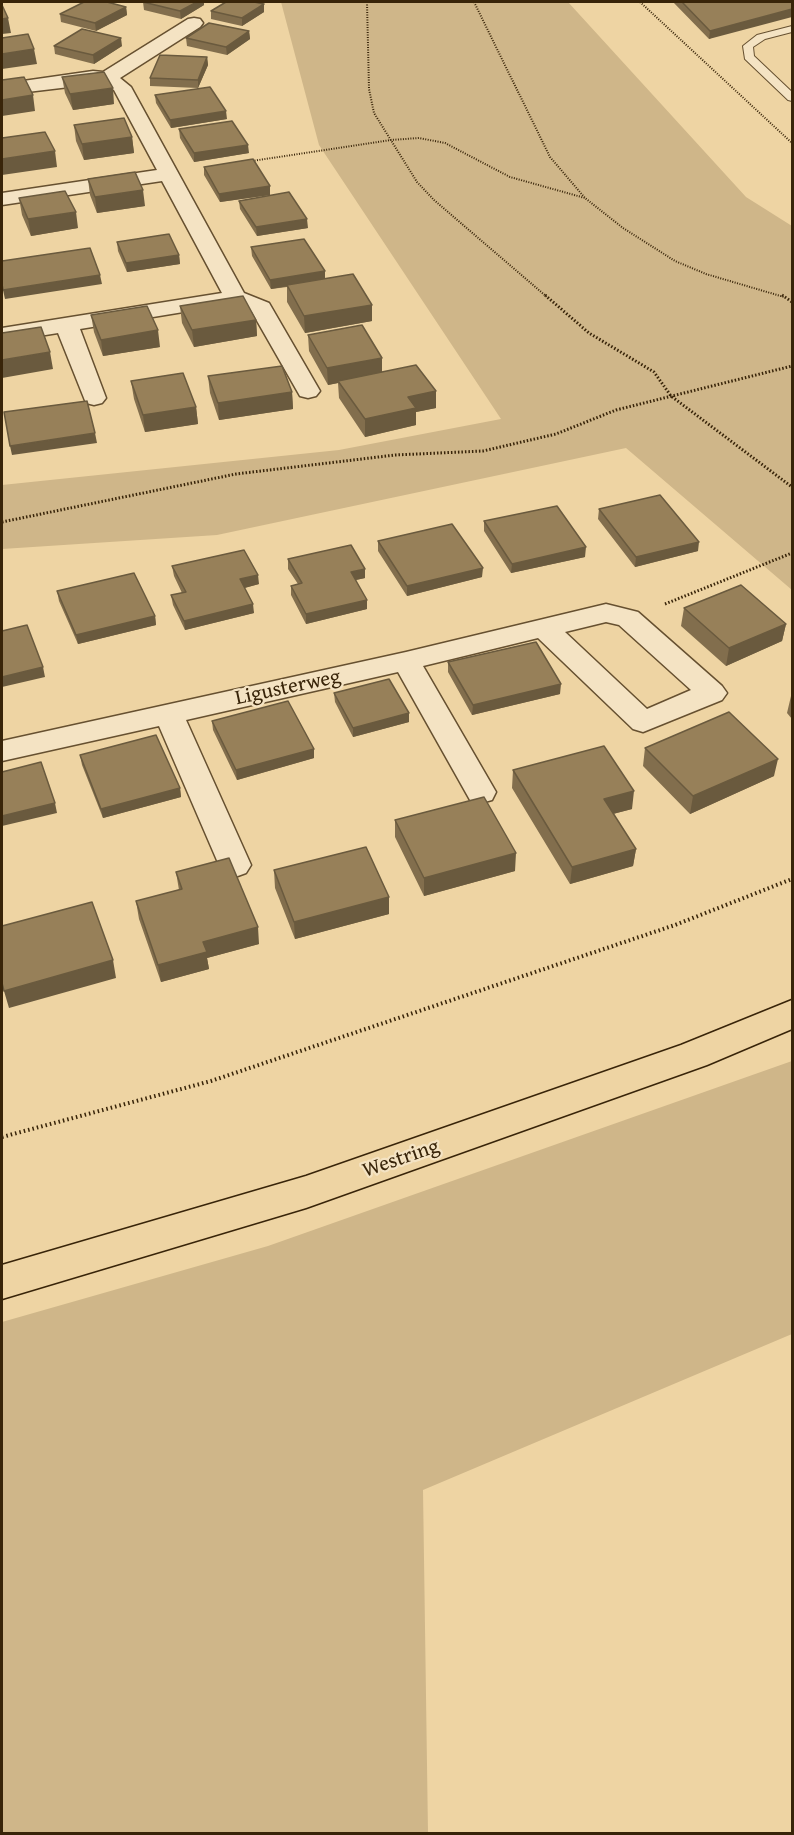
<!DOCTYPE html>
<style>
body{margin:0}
#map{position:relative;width:794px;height:1835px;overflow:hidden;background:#eed4a3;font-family:"Gentium Book Plus",serif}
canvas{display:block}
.frame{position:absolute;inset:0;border:3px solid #382409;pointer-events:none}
</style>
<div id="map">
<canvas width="794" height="1835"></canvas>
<div class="frame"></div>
</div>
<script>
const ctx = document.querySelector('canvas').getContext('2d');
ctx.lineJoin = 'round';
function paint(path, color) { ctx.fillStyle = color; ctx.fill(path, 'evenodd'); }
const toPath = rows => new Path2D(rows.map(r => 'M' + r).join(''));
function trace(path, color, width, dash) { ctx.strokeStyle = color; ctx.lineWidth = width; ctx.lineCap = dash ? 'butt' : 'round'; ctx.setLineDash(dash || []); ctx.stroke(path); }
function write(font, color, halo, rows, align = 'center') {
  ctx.font = font + ' "Gentium Book Plus",serif'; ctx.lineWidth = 4.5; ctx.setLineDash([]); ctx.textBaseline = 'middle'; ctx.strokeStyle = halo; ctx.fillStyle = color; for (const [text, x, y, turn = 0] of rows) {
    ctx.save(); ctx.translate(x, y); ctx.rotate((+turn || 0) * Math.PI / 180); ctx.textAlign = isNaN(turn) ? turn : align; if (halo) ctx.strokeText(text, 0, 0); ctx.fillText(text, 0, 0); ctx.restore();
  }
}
paint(toPath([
 [281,2,568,2,746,197,792,226,792,590,626,448,217,535,2,549,2,485,339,450,501,419,319,145],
 [792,1061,792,1334,423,1490,428,1833,2,1833,2,1322,268,1246]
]), '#cfb689');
const service = toPath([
 [792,26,792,32,765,39,753,47,754,56,792,92,792,101,788,100,745,59,743,46,757,35,792,26]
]);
const minor = toPath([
 [194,18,200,19,203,23,200,27,120,78,131,87,244,293,269,303,320,391,316,396,308,398,300,396,252,312,232,304,80,329,106,398,102,403,94,405,86,403,58,333,2,342,2,328,222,293,162,181,2,205,2,193,157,170,114,90,103,83,2,95,2,84,93,71,103,72,188,19,194,18],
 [606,604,638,612,722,686,727,693,722,700,643,732,633,729,538,638,423,666,496,792,492,800,481,803,470,800,398,672,186,720,251,865,246,873,235,877,224,873,219,865,159,726,2,761,2,741,406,652,606,604],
 [606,622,619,625,691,690,647,709,565,632,606,622]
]);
const primary = toPath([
 [792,1000,792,1029,707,1065,306,1208,2,1299,2,1265,306,1176,681,1045,792,1000]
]);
trace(service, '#665030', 2);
trace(minor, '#665030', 3);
trace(primary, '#382409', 3);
trace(toPath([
 [367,2,369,89,374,113,417,182,434,200,547,297],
 [474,2,550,157,585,198,623,228,675,261,706,274,784,297],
 [640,2,792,143],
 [252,161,391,140,419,138,445,143,510,177,585,198]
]), '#382409', 2, [1, 1.5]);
trace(toPath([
 [545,295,589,333,654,372,671,396,792,487],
 [782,295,792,302],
 [2,522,236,474,395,455,483,451,556,434,616,410,792,366],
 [665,604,792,553]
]), '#382409', 3, [1.5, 2]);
trace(toPath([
 [2,1137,211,1081,675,925,792,879]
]), '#382409', 4, [1.5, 3]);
paint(service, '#f4e3c3');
paint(minor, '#f4e3c3');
paint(primary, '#eed4a3');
paint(toPath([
 [143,2,204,2,204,5,181,19,144,10],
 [673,2,792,2,709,39],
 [126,7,127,15,96,31,61,22,60,14],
 [211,11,264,12,242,26,211,19],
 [249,31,250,39,227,55,187,46,186,38],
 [54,46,122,46,94,64,55,54],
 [207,57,208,65,198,88,150,86,150,78],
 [62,77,114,104,73,110,65,93],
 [155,95,227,119,171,128,156,103],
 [74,125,132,137,134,153,84,160,76,141],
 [179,129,249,153,194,162,180,138],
 [204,167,270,186,270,195,220,202,204,175],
 [88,179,145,206,97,213,90,195],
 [19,198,78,228,31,236,22,215],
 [239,201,308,228,257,236,240,209],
 [117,242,179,255,180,264,127,272,118,251],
 [251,247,325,279,372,305,372,321,305,333,287,302,287,287,271,289,252,256],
 [180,306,256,320,257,336,194,347,182,323],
 [91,315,160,347,103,356,94,332],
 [308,335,382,372,436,408,416,412,416,425,365,437,339,398,338,383,328,385,309,351],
 [208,376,292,392,293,409,219,420,210,393],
 [131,381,196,407,198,424,145,432,134,399],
 [599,509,698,551,635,567,598,519],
 [484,521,585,557,511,573,484,531],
 [378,541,482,577,407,596,378,551],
 [288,559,365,578,356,580,367,609,306,624,291,595,291,586,298,584,288,569],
 [172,566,259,584,244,588,254,613,185,630,173,605,171,595,182,593,174,576],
 [57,591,155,616,156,625,78,644,59,601],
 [684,608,786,624,782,641,726,666,681,626],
 [448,662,560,694,472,715,448,672],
 [334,693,409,713,409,722,353,737,335,702],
 [792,695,792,719,787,713,791,696],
 [212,721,314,749,314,758,237,780,213,730],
 [645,748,774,776,690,814,643,766],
 [80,755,180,788,181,797,103,818,82,765],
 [513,770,632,809,613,814,636,849,633,866,570,884,512,788],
 [395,820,515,871,424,896,395,837],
 [274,870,389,914,295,939,275,888],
 [176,872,259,944,207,958,209,969,161,982,139,919,136,901,179,890]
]), '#826e4d');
paint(toPath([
 [197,2,204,2,204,5,181,19,180,11],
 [264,4,264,12,242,26,242,18],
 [126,7,127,15,96,31,95,23],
 [792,9,792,17,709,39,710,31],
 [8,18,11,33,2,34,2,19],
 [249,31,250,39,227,55,226,47],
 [121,38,122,46,94,64,93,55],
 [34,49,37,64,2,69,2,54],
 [207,57,208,65,198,88,198,80],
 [113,88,114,104,73,110,70,94],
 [33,95,35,111,2,116,2,100],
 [226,111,227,119,171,128,170,120],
 [132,137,134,153,84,160,82,144],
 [248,145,249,153,194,162,194,153],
 [55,151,57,167,2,175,2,159],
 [270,186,270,195,220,202,219,194],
 [143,190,145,206,97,213,95,197],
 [76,212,78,228,31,236,28,219],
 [307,219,308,228,257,236,256,227],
 [179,255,180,264,127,272,126,263],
 [325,271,325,280,271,289,270,280],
 [100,275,102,284,5,299,3,290],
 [372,305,372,321,305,333,304,316],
 [256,320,257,336,194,347,192,330],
 [158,330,160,347,103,356,101,340],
 [50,352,53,369,2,378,2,360],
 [382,358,382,375,338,381,338,383,328,385,327,368],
 [436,391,436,408,416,412,416,425,365,437,365,419,408,397],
 [292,392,293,409,219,420,218,403],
 [196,407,198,424,145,432,143,415],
 [95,433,97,443,12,455,10,446],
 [699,542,698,551,635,567,636,557],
 [586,547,585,557,511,573,512,564],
 [483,568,482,577,407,596,407,586],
 [365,569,365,578,351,581,351,572],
 [258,575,259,584,241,589,240,579],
 [367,600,367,609,306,624,306,614],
 [253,604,254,613,185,630,184,621],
 [155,616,156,625,78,644,76,635],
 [786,624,782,641,726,666,729,648],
 [43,667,45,677,2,687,2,677],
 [561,684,560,694,472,715,473,705],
 [409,713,409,722,353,737,353,728],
 [314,749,314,758,237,780,236,770],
 [778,759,774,776,690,814,693,796],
 [180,788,181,797,103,818,101,809],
 [634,791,632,809,601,817,604,799],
 [55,803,57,813,2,826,2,816],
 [636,849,633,866,570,884,572,867],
 [516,853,515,871,424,896,424,878],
 [389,897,389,914,295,939,294,922],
 [258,927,259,944,207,958,209,969,161,982,158,965,203,942],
 [113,960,116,978,9,1008,4,991]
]), '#6a5a3e');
const building = toPath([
 [84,2,107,2,126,7,95,23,60,14,84,2],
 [143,2,197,2,180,11,143,2],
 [226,2,254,2,264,4,242,18,211,11,226,2],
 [682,2,792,2,792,9,710,31,682,2],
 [2,5,8,18,2,19,2,5],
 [209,23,249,31,226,47,186,38,209,23],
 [82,29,121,38,93,55,54,46,82,29],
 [28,34,34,49,2,54,2,38,28,34],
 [160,55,207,57,198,80,150,78,160,55],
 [104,72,113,88,70,94,62,77,104,72],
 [24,77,33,95,2,100,2,80,24,77],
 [210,87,226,111,170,120,155,95,210,87],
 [124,118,132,137,82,144,74,125,124,118],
 [232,121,248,145,194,153,179,129,232,121],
 [45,132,55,151,2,159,2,138,45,132],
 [253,159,270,186,219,194,204,167,253,159],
 [135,172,143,190,95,197,88,179,135,172],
 [65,191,76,212,28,219,19,198,65,191],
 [289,192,307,219,256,227,239,201,289,192],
 [169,234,179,255,126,263,117,242,169,234],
 [304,239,325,271,270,280,251,247,304,239],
 [90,248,100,275,3,290,2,284,2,261,90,248],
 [353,274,372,305,304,316,287,285,353,274],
 [243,296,256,320,192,330,180,306,243,296],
 [147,306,158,330,101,340,91,315,147,306],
 [362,325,382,358,327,368,308,335,362,325],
 [41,327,50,352,2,360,2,333,41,327],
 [416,365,436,391,408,397,416,408,365,419,338,381,416,365],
 [282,366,292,392,218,403,208,376,282,366],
 [183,373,196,407,143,415,131,381,183,373],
 [87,401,95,433,10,446,4,412,87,401],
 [660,495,699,542,636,557,599,509,660,495],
 [557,506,586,547,512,564,484,521,557,506],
 [452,524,483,568,407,586,378,541,452,524],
 [351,545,365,569,351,572,367,600,306,614,291,586,302,583,288,559,351,545],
 [244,550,258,575,240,579,253,604,184,621,171,595,186,592,172,566,244,550],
 [134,573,155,616,76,635,57,591,134,573],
 [741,585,786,624,729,648,684,608,741,585],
 [27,625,43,667,2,677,2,631,27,625],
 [536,642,561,684,473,705,448,662,536,642],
 [389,679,409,713,353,728,334,693,389,679],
 [288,701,314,749,236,770,212,721,288,701],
 [729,712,778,759,693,796,645,748,729,712],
 [156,735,180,788,101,809,80,755,156,735],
 [604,746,634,791,604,799,636,849,572,867,513,770,604,746],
 [41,762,55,803,2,816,2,772,41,762],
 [484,797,516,853,424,878,395,820,484,797],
 [366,847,389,897,294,922,274,870,366,847],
 [229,858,258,927,203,942,207,952,158,965,136,901,182,889,176,872,229,858],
 [92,902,113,960,4,991,2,983,2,926,92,902]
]);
paint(building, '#978059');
trace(building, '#6a5a3e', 1.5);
write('21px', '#382409', '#f4e3c3', [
 ["Ligusterweg",288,688,-12],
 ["Westring",401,1159,-19]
]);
</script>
